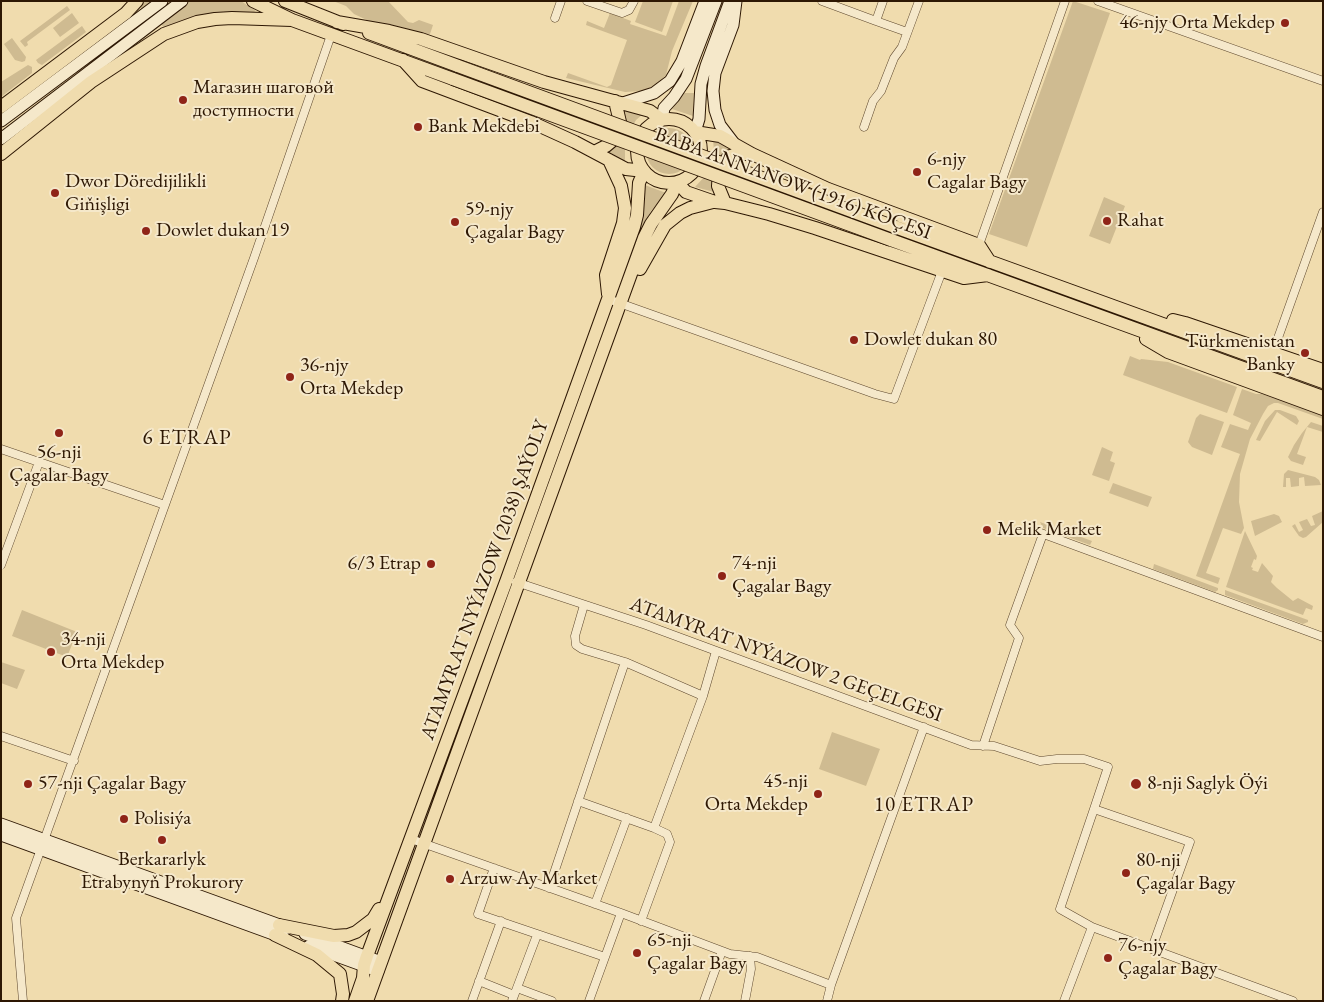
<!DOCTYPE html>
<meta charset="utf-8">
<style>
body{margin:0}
#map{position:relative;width:1324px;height:1002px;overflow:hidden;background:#f0dcae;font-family:"EB Garamond",serif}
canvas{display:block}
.frame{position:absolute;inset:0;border:2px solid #2d1703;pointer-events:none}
</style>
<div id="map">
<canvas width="1324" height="1002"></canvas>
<div class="frame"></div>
</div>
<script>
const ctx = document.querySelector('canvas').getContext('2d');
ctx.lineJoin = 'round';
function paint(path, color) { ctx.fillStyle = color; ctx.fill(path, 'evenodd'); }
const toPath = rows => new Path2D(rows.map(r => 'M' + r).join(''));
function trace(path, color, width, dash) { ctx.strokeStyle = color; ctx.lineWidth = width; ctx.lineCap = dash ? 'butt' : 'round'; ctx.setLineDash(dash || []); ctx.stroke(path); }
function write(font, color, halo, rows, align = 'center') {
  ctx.font = font + ' "EB Garamond",serif'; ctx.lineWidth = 4; ctx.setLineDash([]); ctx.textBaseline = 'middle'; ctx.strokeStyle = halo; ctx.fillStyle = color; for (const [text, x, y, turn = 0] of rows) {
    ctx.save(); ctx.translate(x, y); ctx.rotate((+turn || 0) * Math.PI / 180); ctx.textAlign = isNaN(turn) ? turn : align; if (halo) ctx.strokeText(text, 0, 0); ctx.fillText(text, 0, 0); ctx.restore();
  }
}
paint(toPath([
 [143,1,241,1,256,11,254,12,227,12,165,28,139,6],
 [333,1,388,1,408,22,413,23,419,20,433,25,430,34,426,34,369,21,354,14,346,6],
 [643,1,673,1,662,32,635,22],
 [679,1,693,1,672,51,666,75,655,85,642,91,625,92,566,78,568,73,607,87,611,85,627,40,586,25,587,21,604,28,610,13,631,21,630,24,666,36],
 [1073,1,1110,13,1027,247,989,234],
 [67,6,70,10,27,42,28,45,25,47,20,41],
 [72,13,79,23,60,37,53,28],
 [82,26,86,32,42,65,38,63,36,60],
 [12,38,26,57,25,61,22,62,15,60,4,44],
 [28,65,32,67,32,73,1,97,1,82],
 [684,93,694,93,693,116,672,109],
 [623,109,643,114,636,120,627,136,625,147,625,162,607,153,618,144,623,135,625,129],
 '646 151a23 23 0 1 1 46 0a23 23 0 1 1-46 0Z',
 [713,139,731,149,722,155,719,160,714,192,695,187,705,176,710,165,714,151],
 [645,185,666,193,651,211,641,230,639,229,644,209],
 [1104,197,1125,206,1110,244,1089,236],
 [1130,356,1140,360,1141,359,1168,362,1237,387,1227,413,1123,375],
 [1242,389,1256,394,1262,394,1323,415,1323,419,1278,403,1274,403,1268,406,1263,414,1250,439,1240,474,1239,502,1244,528,1241,534,1223,528,1206,573,1220,578,1218,584,1196,576,1240,454,1221,447,1230,424,1248,430,1251,423,1233,415],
 [1275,410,1280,410,1296,416,1299,421,1297,425,1277,412,1260,441,1256,440,1265,421],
 [1200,414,1224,422,1212,455,1192,447,1188,442,1196,418],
 [1311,422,1323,426,1323,432,1307,427,1297,454,1306,457,1303,465,1291,461,1288,457,1294,445,1302,433],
 [1102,447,1113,452,1110,461,1115,463,1109,481,1092,475],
 [1288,470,1315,477,1319,480,1321,485,1305,486,1304,477,1299,478,1299,486,1291,487,1290,478,1286,478,1286,487,1283,487,1284,474],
 [1113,483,1152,497,1148,507,1109,493],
 [1323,511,1323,522,1306,537,1303,538,1299,536,1292,526,1295,524,1299,532,1303,530,1299,522,1307,519,1311,526,1315,525,1312,516],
 [1274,514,1279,516,1282,522,1255,536,1251,521],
 [1040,522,1092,541,1090,545,1043,528],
 [1245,531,1257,556,1256,560,1254,559,1251,567,1253,568,1252,570,1258,572,1262,563,1273,576,1271,582,1277,588,1293,601,1298,598,1313,606,1312,610,1306,608,1303,615,1226,587],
 [1154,564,1218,588,1218,590,1215,592,1153,569],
 [1225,590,1308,620,1308,622,1303,624,1225,595],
 [22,610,77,632,67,657,12,636],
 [1,662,25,670,17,689,1,683],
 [832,732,880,749,866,786,819,769]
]), '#cfbb91');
const minor = toPath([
 [587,1,622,13,629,10,634,1],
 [822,1,876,21,883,1],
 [1098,1,1323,81],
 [555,18,561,1],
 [876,21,907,32],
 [864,127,873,101,881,91,894,58,902,47,919,1],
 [979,245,1065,1],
 [608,299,875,394,894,399,942,271],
 [1273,352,1323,212],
 [1,449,165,505],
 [1030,529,1323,637],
 [1,565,39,462],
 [516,582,646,625,971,745,994,746,1040,761,1057,759,1084,759,1108,767,1094,809],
 [584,605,575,636,576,645,582,649,625,662,703,696],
 [1,736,74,761],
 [983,746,1019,638,1010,625,1043,534],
 [578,801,654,828,703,696,716,651],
 [411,839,621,913,730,954,757,957,831,985],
 [494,868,478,914,605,957],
 [549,888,625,662],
 [595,904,627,818],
 [641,921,670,842,667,834,654,828],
 [1152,948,1190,842,1094,809,1060,909,1092,927,1293,1001],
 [479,981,514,995],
 [517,988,552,1001],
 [23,1001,16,918,254,258,331,35],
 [472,1001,501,921],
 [512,1001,537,935],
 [589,1001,621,913],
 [704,1001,722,951],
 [745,1001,751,969,750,956],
 [827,1001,831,985,924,727],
 [1064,1001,1092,927]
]);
const secondary = toPath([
 [623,103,654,93,670,81,682,61,705,1],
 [662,120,664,108,674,97,686,79,716,1],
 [1,121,162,1],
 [695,132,699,119,701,84,706,66,730,1],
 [1,139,182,1],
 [733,142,720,125,715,110,713,91,715,73,733,25,736,1],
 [1,824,288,928],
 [1,835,284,938],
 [305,934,381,962],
 [309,946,378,971]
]);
const primary = toPath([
 [253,1,292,20,453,79],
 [285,1,343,24],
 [337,22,389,31,421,39,544,82,650,111,662,120],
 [369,33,458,66],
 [1,107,126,13,137,1],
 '637 151a32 32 0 1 1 64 0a32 32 0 1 1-64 0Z',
 [695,132,720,136,752,154,828,189,979,245,990,262],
 [594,152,606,146,612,141,616,135,620,122,615,101],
 [1,154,91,82,164,34,197,22,215,19,232,18,292,20],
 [725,203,718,186,719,170,726,160,730,156,738,154,752,154],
 [895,227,1323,382],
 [891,240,1323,397],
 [640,269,665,225,680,213,690,208,713,202],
 [608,294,606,275,623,223,625,208,621,186,609,160],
 [1173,320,1185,323,1323,370],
 [1146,339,1168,352,1323,409],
 [279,925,334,936,348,935,356,932,373,919,379,909],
 [275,935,317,955,340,974,343,994,342,1001],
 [355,1001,363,978,364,965,367,956,507,579,634,227,637,215,639,183,644,171,626,169,575,142,531,122,422,81,403,60],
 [367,1001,644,238,651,224,672,194,677,182,686,192,715,202,725,203,769,214,815,228,964,278,988,275]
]);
trace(minor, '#5e482e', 9);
trace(secondary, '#2d1703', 13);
trace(primary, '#2d1703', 14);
trace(minor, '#f5e8ca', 8);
trace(secondary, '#f5e8ca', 11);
trace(primary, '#f0dcae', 12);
const primaryBridge = toPath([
 [458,66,895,227],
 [453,79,891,240]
]);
trace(primaryBridge, '#2d1703', 14, []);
trace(primaryBridge, '#f0dcae', 12);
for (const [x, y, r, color] of [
 [1285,23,5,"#8f2418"],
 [183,100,5,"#8f2418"],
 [418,127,5,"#8f2418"],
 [917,172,5,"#8f2418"],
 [55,193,5,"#8f2418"],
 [1107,221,5,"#8f2418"],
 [455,222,5,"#8f2418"],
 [146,231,5,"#8f2418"],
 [854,340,5,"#8f2418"],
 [1305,353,5,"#8f2418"],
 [290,377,5,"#8f2418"],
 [59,433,5,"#8f2418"],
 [987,530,5,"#8f2418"],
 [431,564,5,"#8f2418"],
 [722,576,5,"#8f2418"],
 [51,652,5,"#8f2418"],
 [28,784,5,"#8f2418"],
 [1136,784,6,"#8f2418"],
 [818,794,5,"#8f2418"],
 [124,819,5,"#8f2418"],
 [162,840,5,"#8f2418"],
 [1126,873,5,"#8f2418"],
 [450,879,5,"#8f2418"],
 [637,953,5,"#8f2418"],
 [1108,958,5,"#8f2418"]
]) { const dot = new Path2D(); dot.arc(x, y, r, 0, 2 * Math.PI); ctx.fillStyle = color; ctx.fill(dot); trace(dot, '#f5e8ca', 2); }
write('20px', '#2d1703', '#f5e8ca', [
 ["46-njy Orta Mekdep",1275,23,"right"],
 ["Магазин шаговой",193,88],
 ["доступности",193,111],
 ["Bank Mekdebi",428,127],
 ["6-njy",927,160],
 ["Cagalar Bagy",927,183],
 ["Dwor Döredijilikli",65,182],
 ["Giňişligi",65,205],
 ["59-njy",465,210],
 ["Çagalar Bagy",465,233],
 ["Rahat",1117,221],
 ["Dowlet dukan 19",156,231],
 ["Dowlet dukan 80",864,340],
 ["Türkmenistan",1295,342,"right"],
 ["Banky",1295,365,"right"],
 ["36-njy",300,366],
 ["Orta Mekdep",300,389],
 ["56-nji",59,453,"center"],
 ["Çagalar Bagy",59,476,"center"],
 ["Melik Market",997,530],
 ["6/3 Etrap",421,564,"right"],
 ["74-nji",732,564],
 ["Çagalar Bagy",732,587],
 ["34-nji",61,640],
 ["Orta Mekdep",61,663],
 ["45-nji",808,782,"right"],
 ["Orta Mekdep",808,805,"right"],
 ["57-nji Çagalar Bagy",38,784],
 ["8-nji Saglyk Öýi",1147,784],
 ["Polisiýa",134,819],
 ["Berkararlyk",162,860,"center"],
 ["Etrabynyň Prokurory",162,883,"center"],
 ["80-nji",1136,861],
 ["Çagalar Bagy",1136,884],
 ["Arzuw Ay Market",460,879],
 ["65-nji",647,941],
 ["Çagalar Bagy",647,964],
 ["76-njy",1118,946],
 ["Çagalar Bagy",1118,969]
], 'left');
write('20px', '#2d1703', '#f5e8ca', [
 ["BABA ANNANOW (1916) KÖÇESI",793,184,20],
 ["ATAMYRAT NYÝAZOW (2038) ŞAÝOLY",485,580,-70],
 ["ATAMYRAT NYÝAZOW 2 GEÇELGESI",786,660,20]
]);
ctx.letterSpacing = '1px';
write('21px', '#2d1703', '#f5e8ca', [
 ["6 ETRAP",187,438],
 ["10 ETRAP",924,805]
]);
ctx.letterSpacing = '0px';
</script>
